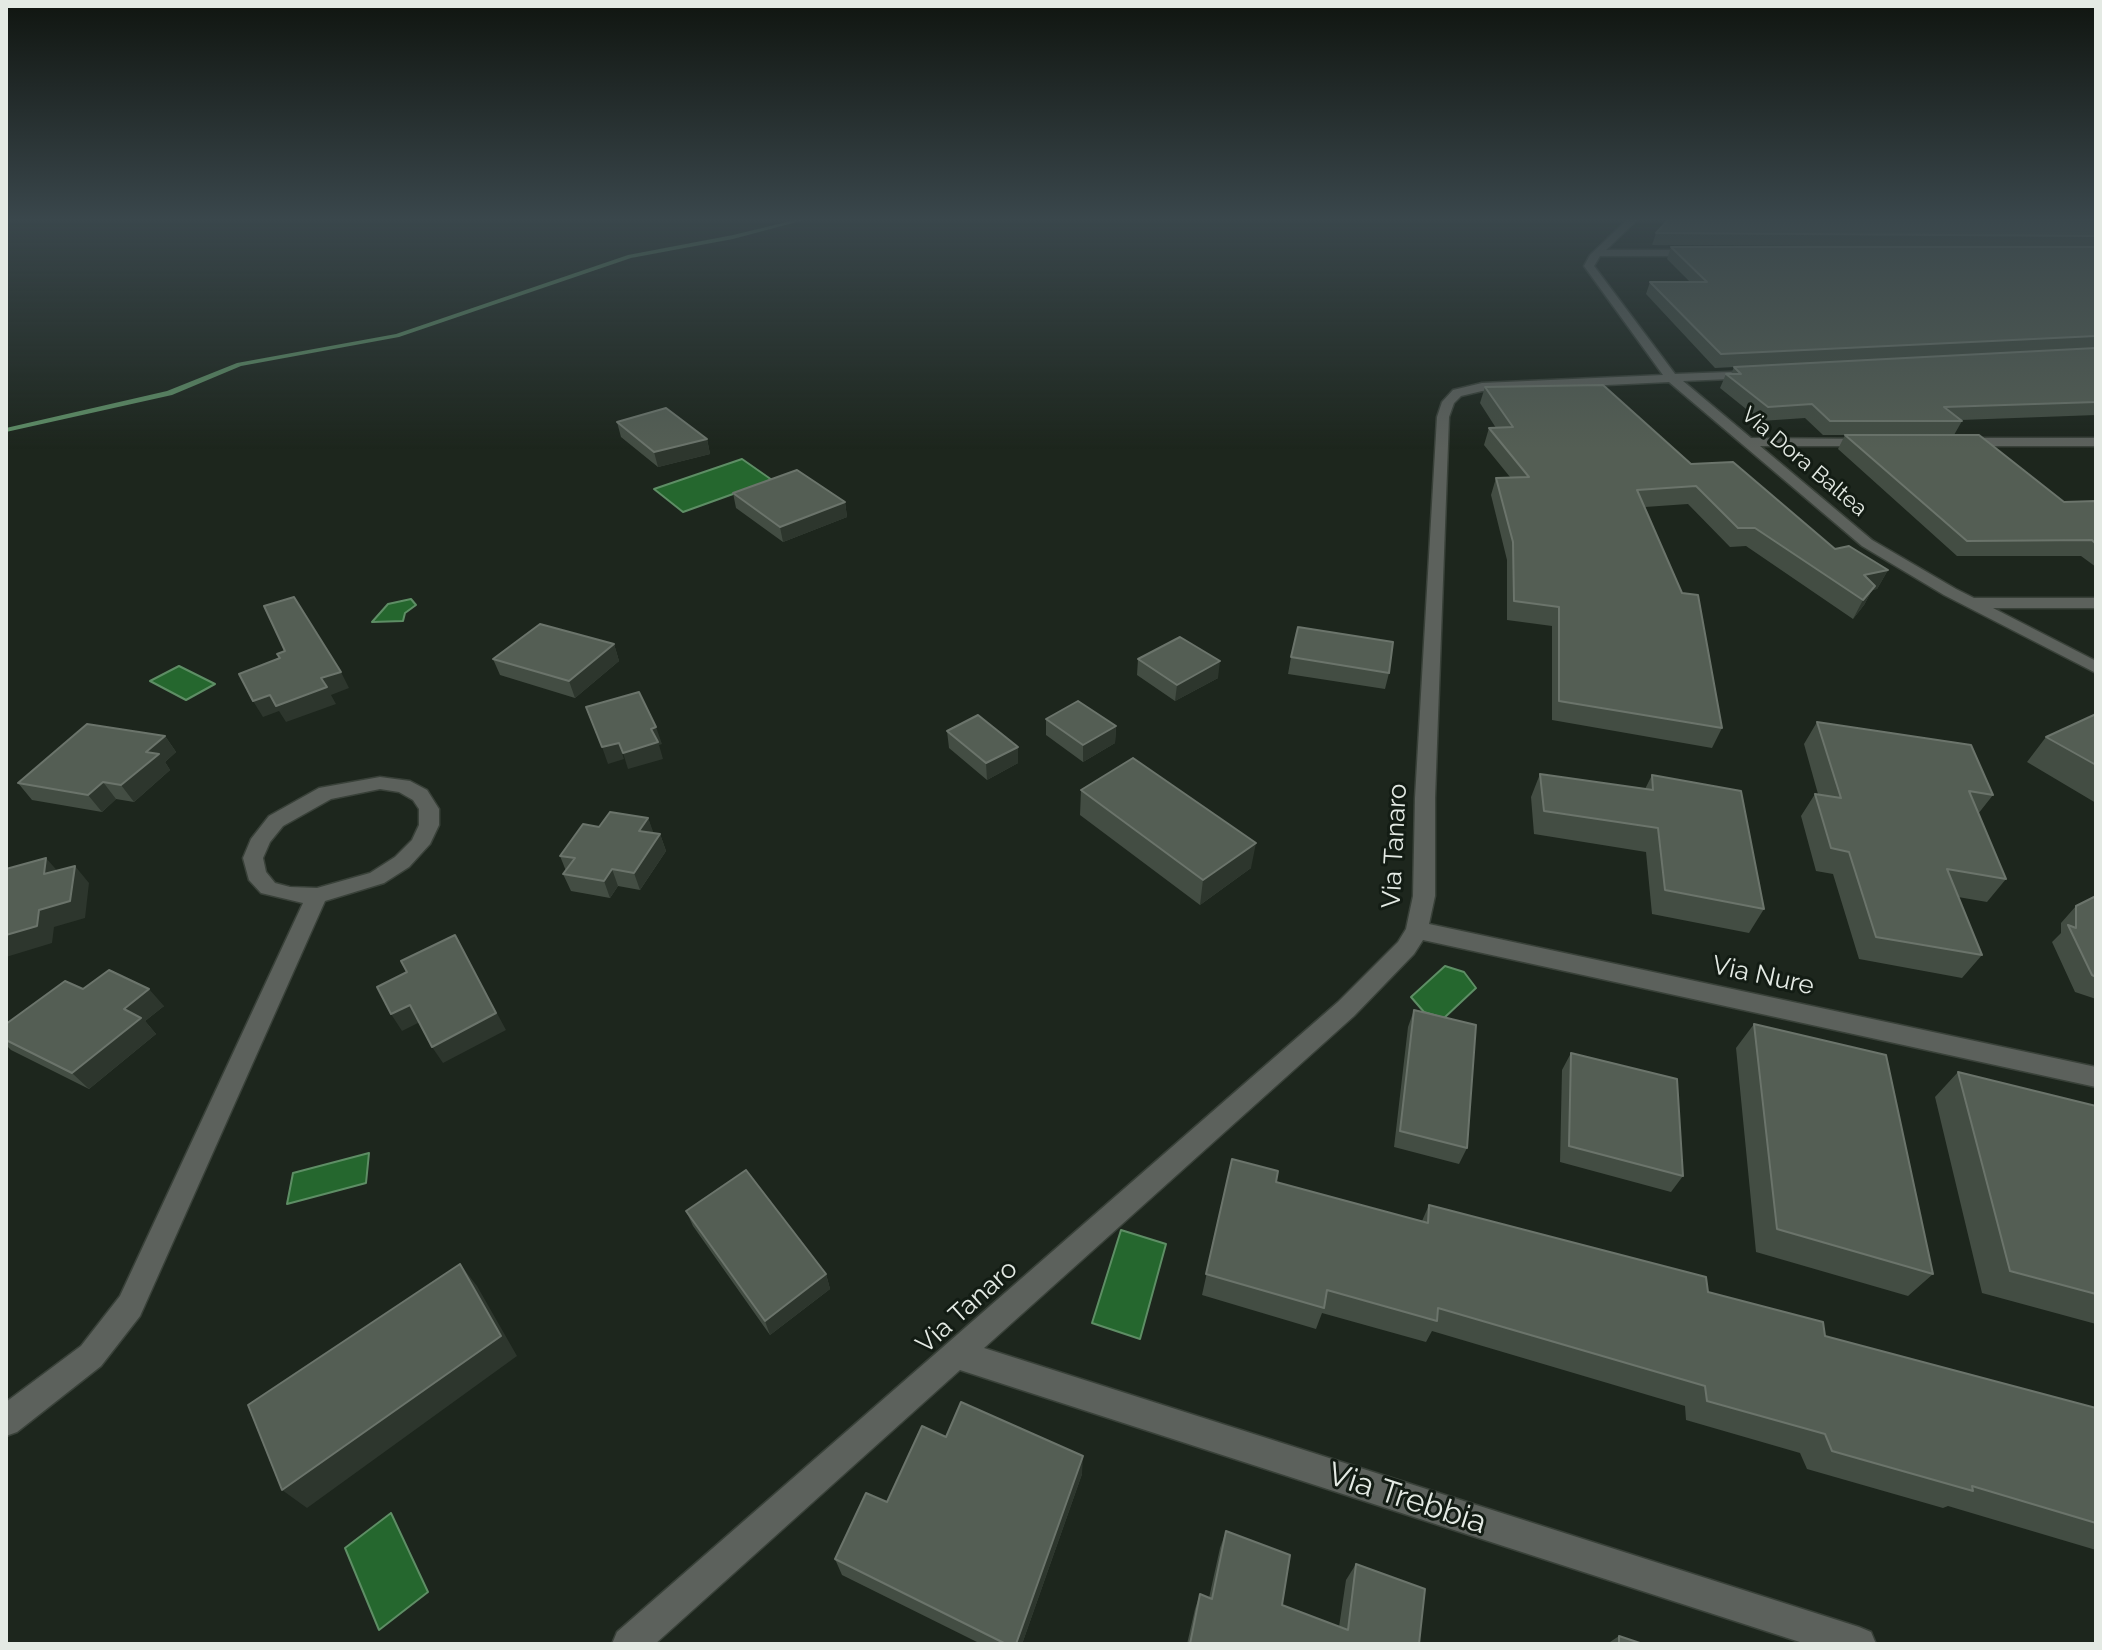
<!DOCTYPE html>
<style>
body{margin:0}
#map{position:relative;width:2102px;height:1650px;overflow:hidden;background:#1d261d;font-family:Raleway,sans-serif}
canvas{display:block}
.frame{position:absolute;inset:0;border:8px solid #e4eae4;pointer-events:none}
</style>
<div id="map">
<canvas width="2102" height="1650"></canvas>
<div class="frame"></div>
</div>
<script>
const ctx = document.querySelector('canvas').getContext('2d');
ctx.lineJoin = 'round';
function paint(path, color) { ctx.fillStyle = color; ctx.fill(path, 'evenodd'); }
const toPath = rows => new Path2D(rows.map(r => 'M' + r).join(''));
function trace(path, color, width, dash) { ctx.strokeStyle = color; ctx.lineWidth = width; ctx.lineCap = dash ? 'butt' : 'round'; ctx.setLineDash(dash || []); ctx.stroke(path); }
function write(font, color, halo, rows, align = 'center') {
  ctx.font = font + ' Raleway,sans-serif'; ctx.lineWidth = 6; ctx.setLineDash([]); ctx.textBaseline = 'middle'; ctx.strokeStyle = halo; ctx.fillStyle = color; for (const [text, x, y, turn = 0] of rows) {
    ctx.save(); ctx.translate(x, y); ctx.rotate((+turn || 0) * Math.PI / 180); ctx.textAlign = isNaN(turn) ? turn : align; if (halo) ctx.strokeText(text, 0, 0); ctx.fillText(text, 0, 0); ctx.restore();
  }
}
const water = toPath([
 [742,459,772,480,683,512,654,489,742,459],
 [411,599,416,605,405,613,403,621,372,622,388,604,411,599],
 [179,666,215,684,186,700,150,681,179,666],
 [1445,966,1464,972,1476,988,1444,1018,1424,1012,1411,997,1445,966],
 [369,1153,366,1183,287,1204,293,1173,369,1153],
 [1121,1230,1166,1244,1140,1339,1092,1323,1121,1230],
 [391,1513,428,1592,379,1630,345,1548,391,1513]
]);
paint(water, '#25672e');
trace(water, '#5e8e65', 2);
paint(toPath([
 [803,218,812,218,733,239,631,258,399,337,241,366,172,395,6,432,6,428,167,391,237,363,396,334,628,255,733,235,803,218]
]), '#5e8e65');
const minor = toPath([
 [1629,218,1639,218,1606,250,1696,250,1701,253,1696,256,1600,256,1594,266,1675,374,1757,371,1757,377,1753,378,1683,381,1751,438,1871,439,1873,442,1866,446,1760,446,1872,540,1956,589,1974,598,2096,598,2096,608,1993,608,2096,661,2096,673,1944,595,1862,546,1669,382,1482,391,1461,396,1454,403,1449,417,1435,798,1435,896,1429,924,2096,1067,2096,1087,1423,940,1414,954,1354,1016,984,1348,1859,1627,1871,1632,1876,1644,1806,1644,960,1370,655,1644,612,1644,617,1632,1338,1002,1398,942,1406,929,1413,896,1415,798,1437,417,1442,402,1453,390,1482,383,1663,375,1584,266,1590,255,1629,218],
 [2096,438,2096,446,1962,446,1955,442,1962,438,2096,438],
 [380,777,410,781,427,790,439,809,439,825,430,844,409,867,384,883,325,901,140,1316,101,1366,17,1432,6,1436,6,1402,81,1346,120,1296,303,903,261,893,249,880,243,858,251,839,269,816,319,788,380,777],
 [380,789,399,792,413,800,419,809,419,825,412,840,395,857,370,873,317,888,290,887,275,883,266,872,263,858,270,842,283,826,331,799,380,789]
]);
trace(minor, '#394139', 3);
paint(minor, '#5c615c');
paint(toPath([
 [2096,218,2096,415,1961,420,1962,421,1954,435,2064,502,2096,501,2096,567,2081,556,1957,556,1838,449,1845,435,1823,435,1805,418,1761,421,1720,388,1726,374,1731,374,1734,367,1715,368,1646,294,1650,282,1690,282,1667,259,1671,247,1967,247,1652,245,1656,233],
 [1485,387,1691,464,1835,549,1888,570,1877,589,1872,590,1864,605,1853,619,1746,546,1730,547,1688,504,1645,507,1722,728,1712,748,1552,720,1552,626,1507,620,1507,560,1491,495,1496,478,1510,477,1484,445,1489,428,1496,428,1480,403],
 [617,422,707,439,710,454,658,467,621,437],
 [733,493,845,502,847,517,783,542,736,508],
 [614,644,619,661,575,698,500,675,493,659],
 [1291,657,1389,673,1385,689,1288,674],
 [1138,659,1218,678,1175,701,1137,675],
 [2096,714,2096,803,2027,762,2046,737],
 [1046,719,1116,726,1115,743,1083,762,1046,735],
 [1817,722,1993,795,1978,814,2006,879,1987,902,1958,897,1982,955,1962,978,1859,959,1833,874,1816,871,1801,816,1815,794,1818,794,1804,744],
 [947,731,1018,763,987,780,949,748],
 [165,736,176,752,165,762,170,770,134,802,116,799,102,812,32,800,18,783],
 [1540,774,1645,789,1652,775,1764,909,1749,933,1652,914,1646,852,1534,834,1531,797],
 [1081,790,1251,868,1200,905,1080,815],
 [648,818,653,833,660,834,666,851,640,890,618,886,610,898,571,891,563,874,566,871,560,856,599,827],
 [2096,896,2096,999,2075,992,2052,942,2061,933,2061,923,2076,906],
 [83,989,164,1006,145,1021,156,1034,89,1089,11,1050,6,1045,6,1024],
 [1414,1010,1467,1148,1459,1164,1394,1147,1408,1027],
 [1754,1024,1933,1274,1908,1296,1756,1252,1736,1048],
 [1571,1053,1683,1176,1671,1192,1560,1162,1562,1070],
 [1958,1072,2096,1106,2096,1324,1982,1293,1935,1097],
 [1232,1159,1276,1182,1422,1221,1429,1205,1708,1292,1825,1336,2096,1408,2096,1550,1948,1506,1943,1508,1807,1469,1800,1453,1686,1420,1685,1406,1432,1331,1426,1342,1322,1313,1316,1329,1202,1295],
 [686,1211,826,1274,830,1289,770,1335,693,1226],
 [946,1437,1082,1474,1022,1644,981,1644,842,1575,835,1559],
 [1226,1531,1282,1605,1339,1627,1346,1580,1356,1564,1419,1644,1187,1644,1195,1609,1200,1594,1209,1598,1220,1548],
 [1619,1636,1643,1644,1607,1644]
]), '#434d43');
paint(toPath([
 [707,439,710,454,658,467,654,452],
 [845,502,847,517,783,542,780,527],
 [1888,570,1877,589,1872,590,1864,605,1853,619,1863,600,1871,590,1853,594,1864,575],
 [614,644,619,661,575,698,569,681],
 [1220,661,1218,678,1175,701,1177,685],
 [341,672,349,688,331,695,336,704,286,722,279,711,263,717,253,701],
 [1116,726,1115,743,1083,762,1083,745],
 [656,727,662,744,659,745,663,759,628,769,623,753,651,729],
 [165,736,176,752,165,762,170,770,134,802,121,785,146,752],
 [619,743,624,759,608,764,602,747],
 [1018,747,1018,763,987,780,986,763],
 [103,782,116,799,102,812,88,795],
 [648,818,654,834,639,831],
 [660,834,666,851,640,890,634,873],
 [1256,843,1251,868,1200,905,1203,880],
 [46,858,61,875,44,874],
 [75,866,89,883,85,918,54,927,52,943,6,957,6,935,39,910],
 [612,869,618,886,610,898,604,881],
 [455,935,506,1030,443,1063,432,1047],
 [149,989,164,1006,145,1021,156,1034,89,1089,72,1073,124,1009],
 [410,1005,420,1022,402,1031,391,1014],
 [460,1264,477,1286,517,1356,307,1508,282,1490],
 [826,1274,830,1289,770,1335,765,1321],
 [1083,1456,1082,1474,1022,1644,1016,1644]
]), '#2d362d');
const building = toPath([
 [1670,218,2096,218,2096,236,1656,233,1670,218],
 [1671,247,2096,247,2096,336,1721,354,1650,282,1707,282,1671,247],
 [2096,348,2096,402,1944,407,1962,421,1830,421,1812,404,1768,407,1726,374,1741,374,1734,367,2096,348],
 [1603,385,1691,464,1733,462,1835,549,1849,546,1888,570,1864,575,1875,586,1863,600,1755,528,1738,528,1696,486,1637,490,1682,593,1698,595,1722,728,1559,701,1559,607,1514,601,1513,542,1496,478,1529,477,1489,428,1513,427,1485,387,1603,385],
 [666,408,707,439,654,452,617,422,666,408],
 [1845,435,1979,435,2064,502,2096,501,2096,544,2092,540,1967,541,1845,435],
 [797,470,845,502,780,527,733,493,797,470],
 [294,597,341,672,321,678,327,687,276,706,270,695,253,701,239,674,280,658,277,654,285,651,264,606,294,597],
 [540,624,614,644,569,681,493,659,540,624],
 [1298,627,1393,642,1389,673,1291,657,1298,627],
 [1180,637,1220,661,1177,685,1138,659,1180,637],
 [639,692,656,727,651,729,658,742,623,753,619,743,602,747,586,707,639,692],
 [1078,701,1116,726,1083,745,1046,719,1078,701],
 [2096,714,2096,765,2046,737,2096,714],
 [978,715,1018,747,986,763,947,731,978,715],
 [1817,722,1971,745,1993,795,1969,791,2006,879,1947,869,1982,955,1876,937,1849,852,1831,848,1815,794,1841,798,1817,722],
 [87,724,165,736,146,752,159,754,121,785,103,782,88,795,18,783,87,724],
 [1133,758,1256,843,1203,880,1081,790,1133,758],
 [1540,774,1653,790,1652,775,1741,791,1764,909,1665,890,1658,828,1544,811,1540,774],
 [610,812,648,818,639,831,660,834,634,873,612,869,604,881,563,874,575,858,560,856,583,824,599,827,610,812],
 [46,858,44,874,75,866,70,901,39,910,37,926,6,935,6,869,46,858],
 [2096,896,2096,977,2092,975,2068,925,2076,928,2076,906,2096,896],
 [455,935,496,1013,432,1047,410,1005,391,1014,377,987,407,972,401,961,455,935],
 [109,970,149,989,124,1009,141,1018,72,1073,6,1040,6,1024,65,981,83,989,109,970],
 [1414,1010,1476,1025,1467,1148,1400,1131,1414,1010],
 [1754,1024,1886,1055,1933,1274,1777,1229,1754,1024],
 [1571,1053,1677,1079,1683,1176,1569,1146,1571,1053],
 [1958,1072,2096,1106,2096,1294,2010,1271,1958,1072],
 [1232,1159,1278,1171,1276,1182,1428,1223,1429,1205,1706,1277,1708,1292,1823,1322,1825,1336,2096,1408,2096,1523,1972,1486,1973,1491,1832,1451,1825,1434,1707,1401,1705,1386,1438,1308,1437,1321,1327,1290,1324,1308,1206,1274,1232,1159],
 [746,1170,826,1274,765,1321,686,1211,746,1170],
 [460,1264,501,1336,282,1490,248,1405,460,1264],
 [961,1402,1083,1456,1016,1644,1006,1644,835,1559,866,1493,887,1502,922,1426,946,1437,961,1402],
 [1226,1531,1290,1555,1282,1605,1348,1630,1356,1564,1425,1589,1419,1644,1190,1644,1200,1594,1212,1599,1226,1531],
 [1619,1636,1643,1644,1619,1644,1619,1636]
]);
paint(building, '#545e54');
trace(building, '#6b746b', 2);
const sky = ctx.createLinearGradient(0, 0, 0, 449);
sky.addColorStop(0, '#101510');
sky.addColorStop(0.49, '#3a474c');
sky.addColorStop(1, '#3a474c00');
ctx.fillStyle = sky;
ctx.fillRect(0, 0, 2102, 449);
write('22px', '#e4eae4', '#131c14', [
 ["Via Dora Baltea",1804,462,40]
]);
write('26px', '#e4eae4', '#131c14', [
 ["Via Tanaro",1395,846,-87],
 ["Via Nure",1763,976,12],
 ["Via Tanaro",967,1307,-42]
]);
write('32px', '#e4eae4', '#131c14', [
 ["Via Trebbia",1407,1499,18]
]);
</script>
